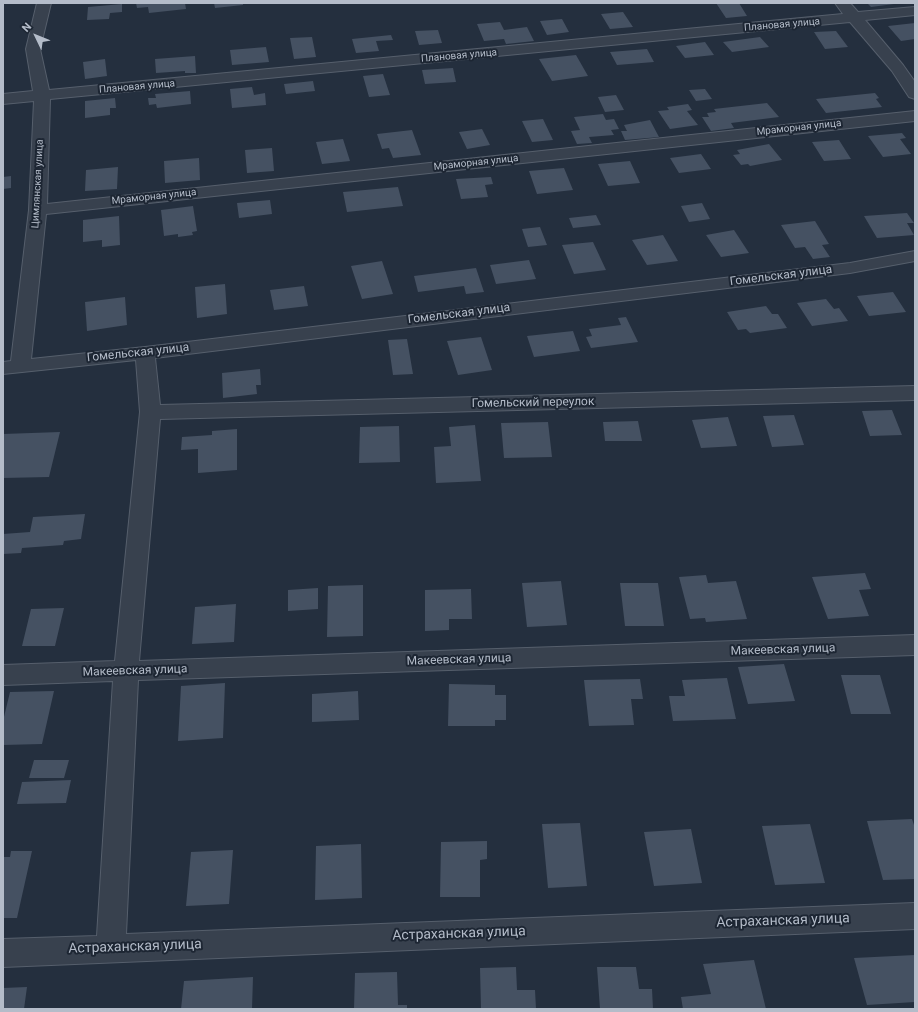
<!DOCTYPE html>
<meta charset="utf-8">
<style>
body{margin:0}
#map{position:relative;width:918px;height:1012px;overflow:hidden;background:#242f3e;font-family:Roboto,sans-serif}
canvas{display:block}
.frame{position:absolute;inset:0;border:4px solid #b4bcc9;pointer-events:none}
.north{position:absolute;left:16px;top:16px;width:40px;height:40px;-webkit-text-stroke:3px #1d2633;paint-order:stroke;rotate:313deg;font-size:11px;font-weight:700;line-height:16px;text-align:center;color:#b4bcc9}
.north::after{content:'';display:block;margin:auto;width:14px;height:18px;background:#b4bcc9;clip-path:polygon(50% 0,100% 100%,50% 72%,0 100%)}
</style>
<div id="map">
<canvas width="918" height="1012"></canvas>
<div class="frame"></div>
<div class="north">N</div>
</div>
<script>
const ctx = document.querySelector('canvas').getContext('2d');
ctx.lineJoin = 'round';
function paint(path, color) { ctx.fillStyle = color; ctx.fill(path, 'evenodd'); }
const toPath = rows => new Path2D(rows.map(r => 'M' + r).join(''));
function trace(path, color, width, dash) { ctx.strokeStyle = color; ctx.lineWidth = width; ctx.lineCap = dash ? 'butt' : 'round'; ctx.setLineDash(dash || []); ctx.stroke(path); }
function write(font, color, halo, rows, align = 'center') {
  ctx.font = font + ' Roboto,sans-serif'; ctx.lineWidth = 4; ctx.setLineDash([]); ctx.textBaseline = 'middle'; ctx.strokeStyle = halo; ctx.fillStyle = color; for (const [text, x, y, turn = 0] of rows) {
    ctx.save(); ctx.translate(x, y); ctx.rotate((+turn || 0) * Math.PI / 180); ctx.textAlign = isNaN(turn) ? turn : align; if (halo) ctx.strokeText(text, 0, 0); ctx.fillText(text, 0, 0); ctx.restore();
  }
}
paint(toPath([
 [136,3,185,3,186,9,149,13,148,7,137,8],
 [214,3,243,3,243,5,215,8],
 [716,3,739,3,747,16,726,18],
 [867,3,894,3,894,4,871,7],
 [122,4,122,12,110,13,109,19,87,20,88,7],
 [623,12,633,27,610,29,601,14],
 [562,19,569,32,547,35,540,21],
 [500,22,504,30,527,27,534,41,506,44,504,39,484,41,477,24],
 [915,23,915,39,901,41,888,26],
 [438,30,442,43,419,45,415,31],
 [836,31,848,47,825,49,814,32],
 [391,35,393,40,376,41,379,51,356,53,352,39],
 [312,37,316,57,294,59,290,38],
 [760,37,769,47,732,52,723,42],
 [705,42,714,55,685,58,676,46],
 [266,47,269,62,232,65,230,50],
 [647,49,654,62,617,65,610,52],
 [576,55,588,76,552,81,539,59],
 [195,56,196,73,185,73,185,71,156,73,155,59],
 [105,59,107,76,85,79,83,62],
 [453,68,456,82,425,84,422,70],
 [383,74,390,95,369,97,363,76],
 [313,81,315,91,286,94,284,84],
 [252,87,254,95,265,93,266,105,232,108,230,89],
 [705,89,712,99,696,101,689,90],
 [190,91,191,104,157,108,156,104,149,105,148,98,156,98,155,94],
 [875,93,879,98,876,99,882,107,826,113,816,99],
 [616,95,624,110,605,112,598,97],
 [115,98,116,108,110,108,110,115,85,118,85,101],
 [767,103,779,117,731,123,734,128,711,131,702,117,709,117,707,113,716,112,714,109],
 [688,104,692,110,687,111,698,125,670,129,658,111,669,110,667,107],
 [603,114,606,120,614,119,619,129,611,130,614,135,589,137,592,143,577,144,571,131,580,130,574,117],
 [543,119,553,140,532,142,522,121],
 [650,120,659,137,625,140,621,131,627,131,624,125],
 [482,129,490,145,467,149,459,132],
 [412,130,421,155,393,158,389,148,382,149,377,134],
 [902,133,906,138,900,139,911,154,883,157,868,136],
 [343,139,350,161,322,164,316,142],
 [839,140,851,159,824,161,812,142],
 [769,144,782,160,750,166,748,164,741,165,733,155,740,154,737,150],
 [272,148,274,171,247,173,245,150],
 [701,154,711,169,679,173,670,158],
 [199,158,200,180,165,183,164,161],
 [630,161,640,183,608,186,598,164],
 [118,167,117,189,85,191,86,170],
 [564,168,573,190,537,194,529,171],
 [11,176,11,188,3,189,3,177],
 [491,177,493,184,485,185,488,197,461,199,456,179],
 [398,187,403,206,347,212,343,192],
 [270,200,272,214,239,218,237,203],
 [702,203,710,219,689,222,681,206],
 [193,206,197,231,192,232,193,235,178,237,178,234,164,236,161,210],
 [907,213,914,223,907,223,914,235,877,238,864,216],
 [596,215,601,225,573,228,569,218],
 [119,216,120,245,102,247,102,240,83,242,83,220],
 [815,221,829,244,822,245,830,257,813,259,805,247,795,248,781,225],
 [540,227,547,245,528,247,522,229],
 [734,230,749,253,721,257,706,235],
 [663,235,678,261,647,265,632,240],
 [593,242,606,270,574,274,562,245],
 [529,260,536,279,496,284,490,265],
 [382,261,393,294,362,299,351,266],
 [476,268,484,292,466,294,464,286,418,292,414,276],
 [225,284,227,314,197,318,195,287],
 [304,286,308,306,274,310,270,290],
 [893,292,906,312,869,316,857,296],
 [125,297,127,325,87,331,85,302],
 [826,299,834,309,839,308,848,321,812,326,797,303],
 [766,306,772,314,778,314,787,328,750,333,746,329,738,330,727,312],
 [626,317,638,342,591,348,586,337,592,336,589,329,621,325,618,318],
 [573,331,580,351,534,357,527,336],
 [481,337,492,370,458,375,447,341],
 [407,339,413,374,393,375,388,340],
 [260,369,261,385,256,385,257,394,223,398,222,373],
 [892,410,902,435,870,436,862,411],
 [794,415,804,445,772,447,763,416],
 [728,417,737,446,701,448,692,420],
 [638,421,642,441,605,441,603,422],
 [548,422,552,457,504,458,501,423],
 [475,425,481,481,436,483,434,447,451,446,449,427],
 [399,426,400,462,359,463,360,427],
 [237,429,237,470,198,473,198,449,181,450,182,437,212,435,212,431],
 [60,432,49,477,3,478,3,434],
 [85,514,81,539,64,541,63,545,22,548,21,553,3,554,3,534,30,532,33,517],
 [865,573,871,589,859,590,869,616,828,619,812,577],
 [706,575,708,583,736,581,747,619,706,622,705,618,690,619,679,577],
 [561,581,567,625,527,627,522,583],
 [620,583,658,583,664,626,625,626],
 [363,585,363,636,327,637,328,586],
 [318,588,318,609,288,611,288,590],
 [471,589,472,619,449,619,449,630,425,631,425,590],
 [236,604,234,642,192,644,195,607],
 [64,608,55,646,22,646,31,609],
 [784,664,795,701,748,704,738,667],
 [841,675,880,675,891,714,851,714],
 [727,678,736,719,673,721,669,696,685,696,682,680],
 [640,679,643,699,631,699,634,725,589,726,584,680],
 [225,683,223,738,178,741,181,686],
 [449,684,495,685,495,695,506,695,506,720,495,720,495,726,448,726],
 [54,691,42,744,3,745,3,721,10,692],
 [358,691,359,720,312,722,312,694],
 [34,760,69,760,64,778,29,778],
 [71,780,66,803,17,804,22,782],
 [912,819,915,828,915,879,883,880,867,821],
 [580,823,587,886,548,888,542,824],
 [810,824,825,883,775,885,762,826],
 [691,829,702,883,654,886,644,832],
 [487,841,487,859,480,860,480,897,440,897,441,842],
 [361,844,362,898,315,900,316,846],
 [233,850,229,904,186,906,191,852],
 [11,851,32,851,17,918,3,918,3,857,10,857],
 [915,955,915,1002,867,1005,854,958],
 [754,960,766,1009,683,1009,681,997,711,994,703,964],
 [516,967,517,990,535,990,536,1009,481,1009,480,968],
 [597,967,636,967,639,989,652,989,653,1009,600,1009],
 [397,972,398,1005,407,1005,407,1009,354,1009,355,973],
 [253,977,252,1009,181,1009,184,981],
 [27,987,24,1009,3,1009,3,988]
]), '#455162');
const minor = toPath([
 [37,3,51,3,40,49,49,90,843,14,835,3,850,3,858,12,915,7,915,15,865,20,903,65,915,82,915,99,909,97,892,71,850,22,50,99,47,204,915,111,915,121,46,214,31,359,145,347,850,263,915,251,915,261,850,273,155,358,160,405,915,386,915,400,160,419,139,661,915,635,915,655,138,680,126,934,915,903,915,929,3,967,3,939,97,936,113,681,3,685,3,665,115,661,140,412,136,360,3,374,3,362,11,361,29,210,34,101,3,104,3,94,33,91,26,49,37,3]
]);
trace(minor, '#565f6c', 2);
paint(minor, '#38414e');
write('10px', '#b4bcc9', '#1d2633', [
 ["Плановая улица",782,25,-5],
 ["Плановая улица",459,56,-5],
 ["Плановая улица",137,87,-5],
 ["Мраморная улица",799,128,-6],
 ["Мраморная улица",476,163,-6],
 ["Цимлянская улица",38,184,-87],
 ["Мраморная улица",154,197,-6]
]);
write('12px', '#b4bcc9', '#1d2633', [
 ["Гомельская улица",781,276,-7],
 ["Гомельская улица",459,314,-7],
 ["Гомельская улица",138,353,-6],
 ["Гомельский переулок",533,403,-1],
 ["Макеевская улица",783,650,-2],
 ["Макеевская улица",459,660,-2],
 ["Макеевская улица",135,671,-2]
]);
write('14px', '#b4bcc9', '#1d2633', [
 ["Астраханская улица",783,921,-2],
 ["Астраханская улица",459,934,-2],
 ["Астраханская улица",135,947,-2]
]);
</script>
